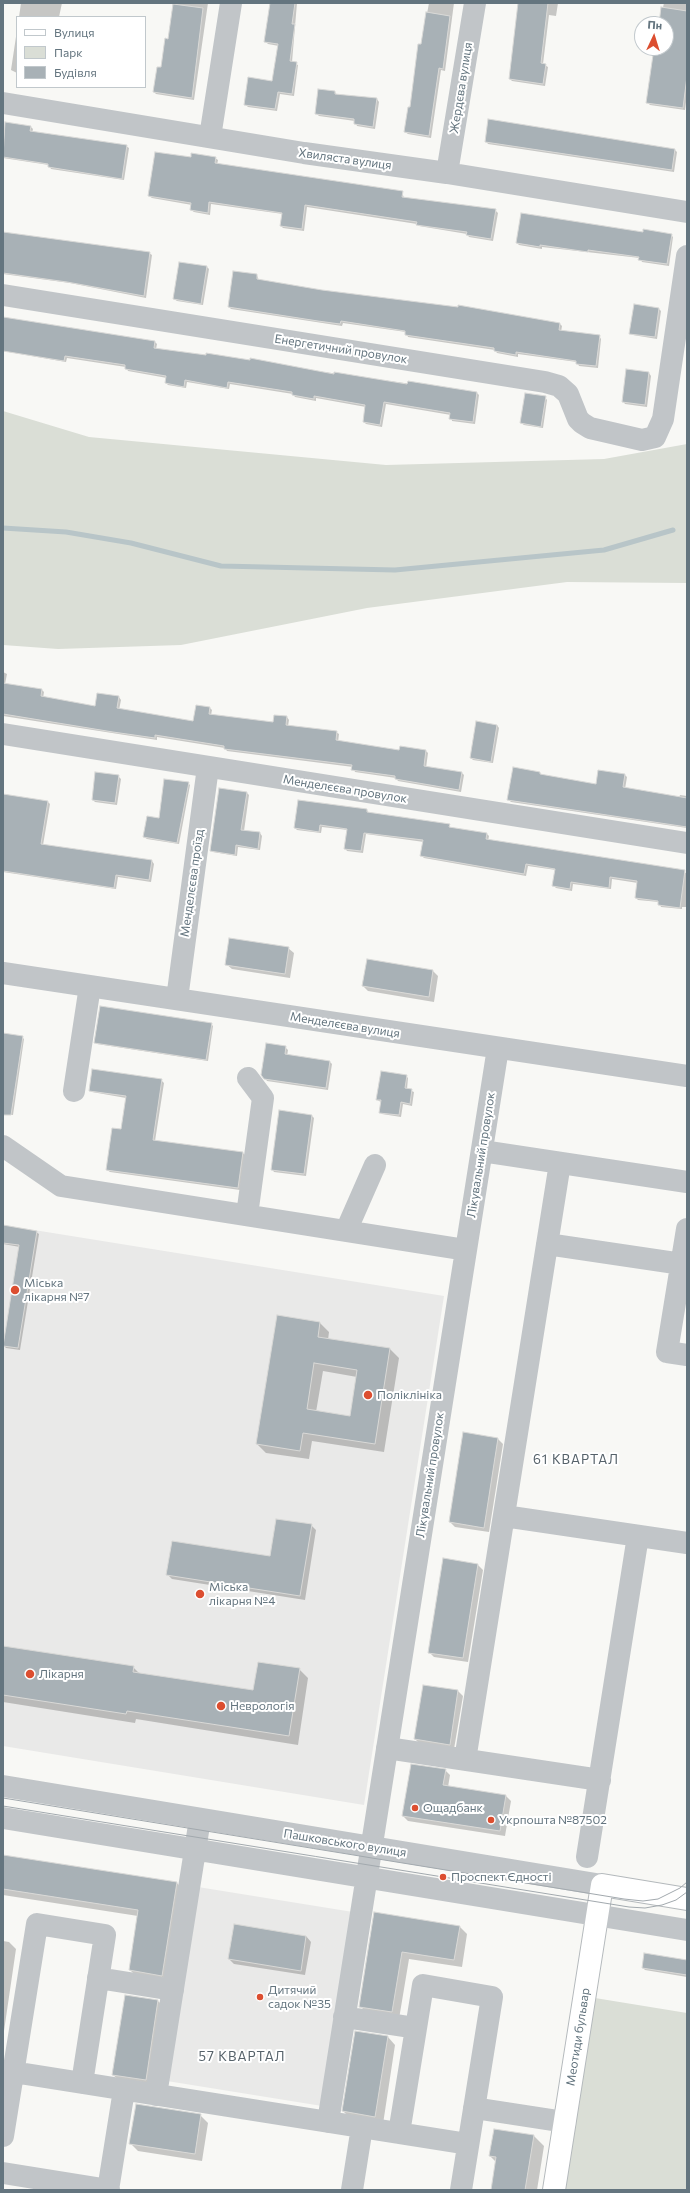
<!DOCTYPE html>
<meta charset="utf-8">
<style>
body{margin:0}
#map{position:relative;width:690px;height:2193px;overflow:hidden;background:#f8f8f5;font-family:Commissioner,sans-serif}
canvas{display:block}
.frame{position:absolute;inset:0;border:4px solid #64757f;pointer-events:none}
.legend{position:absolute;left:16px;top:16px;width:130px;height:72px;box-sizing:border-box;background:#fff;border:1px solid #c1c8cc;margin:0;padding:5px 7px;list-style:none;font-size:12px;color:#64757f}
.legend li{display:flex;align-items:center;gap:8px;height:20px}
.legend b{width:20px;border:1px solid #c1c8cc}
.north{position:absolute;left:634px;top:16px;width:40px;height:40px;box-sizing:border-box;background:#fff;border:1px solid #c1c8cc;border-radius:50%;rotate:4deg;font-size:11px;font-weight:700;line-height:16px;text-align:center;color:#64757f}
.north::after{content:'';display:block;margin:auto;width:14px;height:18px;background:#dc4e30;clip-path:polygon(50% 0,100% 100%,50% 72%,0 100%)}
</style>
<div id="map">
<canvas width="690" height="2193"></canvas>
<div class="frame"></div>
<ul class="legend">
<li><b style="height:5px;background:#fff"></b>Вулиця</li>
<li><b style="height:11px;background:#daded6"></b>Парк</li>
<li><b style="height:11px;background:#a8b1b6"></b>Будівля</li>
</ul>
<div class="north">Пн</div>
</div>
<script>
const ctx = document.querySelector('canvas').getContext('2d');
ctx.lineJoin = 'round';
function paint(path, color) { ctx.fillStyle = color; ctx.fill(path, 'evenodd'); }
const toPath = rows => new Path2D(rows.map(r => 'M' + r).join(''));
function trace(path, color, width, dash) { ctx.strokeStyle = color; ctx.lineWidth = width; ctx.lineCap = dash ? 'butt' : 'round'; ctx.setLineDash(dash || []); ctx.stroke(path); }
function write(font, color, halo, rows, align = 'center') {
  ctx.font = font + ' Commissioner,sans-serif'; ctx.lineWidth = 4; ctx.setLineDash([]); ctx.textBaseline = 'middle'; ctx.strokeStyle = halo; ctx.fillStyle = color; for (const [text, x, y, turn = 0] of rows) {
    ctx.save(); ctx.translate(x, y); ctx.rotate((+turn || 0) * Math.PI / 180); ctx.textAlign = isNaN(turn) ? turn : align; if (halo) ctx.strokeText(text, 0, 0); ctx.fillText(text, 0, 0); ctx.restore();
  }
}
paint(toPath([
 [3,1225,444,1296,364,1805,3,1746],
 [198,1887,353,1912,322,2106,167,2081]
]), '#e9e9e8');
paint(toPath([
 [3,411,89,437,386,465,604,459,687,444,687,583,567,582,367,608,181,645,58,649,3,645],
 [595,1998,687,2013,687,2190,564,2190]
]), '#daded6');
paint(toPath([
 [21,3,62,3,59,17,19,17],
 [173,3,208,3,194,100,156,94,154,92,168,40],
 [271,3,297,3,292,62,298,65,294,96,280,94,277,111,248,107,245,104,273,82,279,46,268,44,266,42],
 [429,3,454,3,445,71,441,70,431,138,408,134,405,132],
 [518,3,558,3,556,16,549,15,543,64,548,67,545,86,512,81,510,79],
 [664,3,687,3,687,94,685,110,650,105,647,102,656,48,666,48,666,24,659,24],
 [17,30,17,73,11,70],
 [335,92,337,95,377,99,379,102,375,129,357,126,355,121,319,116,316,113],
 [6,123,31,127,33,129,32,133,126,146,129,148,124,180,51,169,49,165,3,158],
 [486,141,674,149,677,152,674,172,488,144],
 [192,158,215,158,218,160,217,165,402,192,404,198,495,210,498,213,493,241,469,237,467,234,419,226,417,224,307,207,304,231,283,228,281,226,283,214,211,204,210,215,194,212,191,210,192,205,152,198,149,196],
 [3,233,149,253,152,255,146,298,70,283,3,274],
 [643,234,671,235,673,237,669,266,642,262,640,258,542,247,542,249,519,245,517,243],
 [207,267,209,269,203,305,177,301,174,299],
 [257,275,259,281,322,291,479,310,560,324,562,326,561,332,599,336,601,339,598,368,579,366,577,362,518,354,518,357,497,353,495,350,408,337,406,332,343,323,342,326,231,309,229,307],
 [659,309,661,311,657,339,633,335,630,333],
 [3,318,155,342,157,344,156,349,477,393,479,395,475,424,452,421,451,415,386,404,382,427,366,424,364,422,366,407,316,398,316,401,295,397,293,394,230,384,229,389,187,382,186,388,168,385,166,383,167,378,128,371,126,367,67,358,66,362,3,351],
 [627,370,649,373,651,376,647,407,625,404,623,401],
 [545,397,547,400,543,428,524,425,521,423],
 [3,672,7,674,5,684,42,690,44,692,43,698,96,707,98,694,119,697,121,700,119,710,194,723,197,706,210,708,212,710,211,715,274,724,275,716,287,717,289,720,288,726,336,732,339,734,338,742,400,751,426,751,428,753,426,768,462,773,464,775,461,792,398,781,396,778,355,772,353,767,227,751,225,748,157,737,157,740,3,716],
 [497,725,499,728,493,763,473,760,471,758],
 [540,773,542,775,597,786,624,774,627,777,625,789,679,798,680,795,687,796,687,828,511,802,508,799],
 [118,776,121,779,117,805,95,802,93,800],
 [188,783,190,785,179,844,147,839,144,837],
 [220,789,247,793,249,795,244,831,260,833,262,836,260,850,238,847,237,856,213,852,211,850],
 [3,795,48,802,50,804,43,845,152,861,154,864,151,882,118,877,116,889,3,872],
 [367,810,369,813,449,825,451,829,487,834,489,836,488,841,687,873,687,907,682,907,682,909,661,907,659,902,638,900,636,898,638,883,612,879,611,889,573,884,572,891,556,888,554,886,556,870,528,866,526,876,424,858,422,856,424,842,366,834,363,853,347,851,345,848,348,830,322,827,321,833,297,830,295,828],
 [288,948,294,953,290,978,232,969,226,964],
 [367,960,433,971,438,976,434,1002,368,991,363,986],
 [211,1024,213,1026,208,1061,97,1044,95,1042],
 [3,1034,22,1037,24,1039,13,1115,3,1114],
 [285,1047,288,1050,287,1056,330,1062,332,1064,328,1090,267,1081,265,1078],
 [406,1076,408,1078,407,1089,414,1092,412,1106,403,1104,401,1117,382,1114,380,1112,381,1102,377,1100],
 [161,1080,164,1083,155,1141,243,1153,245,1155,240,1190,110,1172,107,1170,122,1131,126,1098,92,1092,90,1090],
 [312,1116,314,1118,306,1176,274,1172,272,1169],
 [3,1226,36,1232,39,1234,20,1350,6,1348,4,1346,20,1247,3,1244],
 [277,1316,320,1323,329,1332,328,1340,390,1349,399,1358,384,1452,312,1441,309,1459,266,1453,257,1444],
 [323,1371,357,1377,350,1417,316,1412],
 [498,1439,503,1444,489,1532,455,1527,450,1522],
 [311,1525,316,1530,305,1600,172,1579,167,1574,271,1558],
 [478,1565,483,1570,468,1662,434,1657,429,1652],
 [3,1647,133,1667,140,1674,254,1692,299,1669,308,1678,298,1745,136,1719,135,1723,3,1702],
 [458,1691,463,1696,454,1749,420,1744,415,1739],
 [445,1770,450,1775,448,1787,506,1796,511,1801,505,1836,408,1821,403,1816],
 [3,1856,177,1883,184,1891,170,1983,138,1978,130,1970,138,1916,3,1895],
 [375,1913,459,1926,467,1934,462,1967,409,1959,399,2019,368,2014,360,2006],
 [306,1936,311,1942,305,1975,234,1964,229,1959],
 [3,1941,9,1942,16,1949,4,2031],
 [687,1961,687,1977,645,1970,643,1968],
 [126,1996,158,2001,166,2009,153,2087,121,2082,113,2075],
 [388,2037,395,2045,383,2124,351,2119,343,2111],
 [200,2115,208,2123,202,2161,138,2151,130,2143],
 [534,2136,544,2146,537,2190,492,2190,496,2162,490,2156]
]), '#0003');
trace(toPath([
 [3,528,66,532,131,543,221,566,395,570,604,550,673,530]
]), '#b8c5c8', 5);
const building = toPath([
 [270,3,295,3,292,24,295,24,290,61,297,62,292,94,278,92,275,109,244,105,248,77,272,81,278,44,264,42,270,3],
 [518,3,548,3,541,63,546,64,543,84,509,79,518,3],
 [173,4,203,8,192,98,153,92,157,67,161,67,165,38,168,39,173,4],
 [661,7,687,11,687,76,683,108,646,103,654,48,666,48,666,24,659,24,661,7],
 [426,12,450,16,443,69,439,68,429,136,404,132,408,107,410,107,418,44,421,44,426,12],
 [318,89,335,91,335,94,377,98,373,127,354,124,354,119,315,114,318,89],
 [488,119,675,149,672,170,485,142,488,119],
 [5,122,31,126,30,131,127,145,122,179,48,167,48,164,3,157,5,122],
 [155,152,191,157,191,153,216,157,215,163,403,191,402,197,496,209,491,239,466,235,467,232,416,225,417,222,305,205,302,229,280,226,282,213,209,202,208,213,190,210,191,203,148,196,155,152],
 [521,213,643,232,643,229,672,234,667,264,638,260,639,257,588,250,588,252,540,245,540,247,516,243,521,213],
 [3,232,150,252,144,296,67,282,3,273,3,232],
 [179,262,207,266,201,304,173,299,179,262],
 [233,271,257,274,257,279,322,290,458,307,458,305,560,323,559,330,600,335,596,366,576,364,576,361,516,352,516,355,494,351,494,348,405,335,405,331,341,321,340,324,318,321,228,307,233,271],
 [634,304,659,308,655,337,629,334,634,304],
 [3,317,155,341,154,348,206,355,206,353,250,360,250,358,334,374,334,372,407,384,408,381,477,392,473,422,449,419,450,413,384,402,380,425,363,422,365,405,314,396,314,399,292,395,292,392,228,382,227,388,185,380,184,387,165,383,166,376,125,369,125,365,65,356,64,361,3,351,3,317],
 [626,369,649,372,645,405,622,402,626,369],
 [525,393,546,396,541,427,520,423,525,393],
 [3,683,42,689,41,696,95,706,97,693,119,696,117,708,193,721,196,705,210,707,209,714,273,722,274,715,287,716,286,725,337,731,336,740,399,750,400,746,426,750,424,766,462,772,459,790,395,779,395,776,351,770,352,765,224,749,224,746,155,735,155,738,113,732,3,714,3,683],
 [476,721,497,725,491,762,470,758,476,721],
 [513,767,540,772,540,774,596,784,598,770,625,774,623,787,687,798,687,827,507,800,513,767],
 [95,772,119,775,115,803,92,800,95,772],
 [164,779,189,782,177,843,143,837,147,816,159,818,164,779],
 [219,788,247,792,241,830,260,832,258,849,236,845,235,855,210,851,219,788],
 [3,794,48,801,41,844,152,860,149,880,116,875,114,888,3,871,3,794],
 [298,800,367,809,367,812,450,824,449,827,487,833,486,839,685,870,680,908,658,905,658,901,635,898,637,881,610,877,609,888,571,882,570,889,552,886,555,869,526,864,524,874,420,856,423,840,364,833,361,851,344,849,347,829,320,825,319,832,294,828,298,800],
 [229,938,289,947,285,974,225,965,229,938],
 [367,959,433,970,429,997,362,986,367,959],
 [100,1006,212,1023,206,1060,94,1043,100,1006],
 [3,1033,23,1036,11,1115,3,1115,3,1033],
 [266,1043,286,1046,285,1054,330,1061,326,1088,264,1079,261,1075,266,1043],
 [92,1069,162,1079,153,1140,243,1152,238,1188,106,1170,112,1128,121,1129,126,1096,89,1091,92,1069],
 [381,1071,407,1075,405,1088,412,1089,410,1104,401,1102,399,1115,379,1113,381,1100,376,1100,381,1071],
 [279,1110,312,1115,304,1174,271,1170,279,1110],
 [3,1225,37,1231,18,1348,3,1346,19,1245,3,1243,3,1225],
 [277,1315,320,1322,318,1337,390,1348,375,1444,303,1433,300,1451,256,1444,277,1315],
 [314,1363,357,1370,350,1416,307,1409,314,1363],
 [463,1432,498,1438,484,1528,449,1522,463,1432],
 [276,1519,312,1524,300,1596,166,1575,172,1541,270,1556,276,1519],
 [443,1558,478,1564,463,1658,428,1653,443,1558],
 [3,1646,134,1666,133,1672,253,1690,258,1662,300,1668,289,1736,127,1711,126,1714,3,1695,3,1646],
 [423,1685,458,1690,450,1745,414,1739,423,1685],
 [411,1764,446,1769,443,1785,506,1795,500,1831,402,1816,411,1764],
 [3,1855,177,1882,162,1976,129,1970,138,1910,3,1889,3,1855],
 [374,1912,460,1926,454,1960,402,1952,392,2012,359,2007,374,1912],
 [234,1924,306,1936,301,1971,228,1959,234,1924],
 [644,1953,687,1960,687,1975,642,1968,644,1953],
 [125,1995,158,2000,146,2080,112,2075,125,1995],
 [355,2031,388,2036,375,2117,342,2111,355,2031],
 [136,2104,201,2114,195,2154,129,2144,136,2104],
 [494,2129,534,2135,525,2190,491,2190,496,2157,489,2156,494,2129]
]);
paint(building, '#a8b1b6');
trace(building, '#d9d9d7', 1);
const major = toPath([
 [554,2190,602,1885,687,1899]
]);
trace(major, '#b4b9bc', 24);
trace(toPath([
 [3,103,304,153,447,173,687,212],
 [210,137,231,3],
 [447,173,475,3],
 [3,295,545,382,559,386,568,394,578,419,582,423,590,428,642,440,655,437,663,419,687,256],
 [3,734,687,843],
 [3,973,687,1076],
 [177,999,208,767],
 [74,1091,90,986],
 [3,1146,61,1186,466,1250],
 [482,1151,687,1182],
 [247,1215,263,1098,248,1078],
 [687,1229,667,1352,687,1355],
 [346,1231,375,1165],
 [547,1244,682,1264],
 [504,1516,687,1543],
 [387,1748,600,1780],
 [465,1760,560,1163],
 [3,1786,602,1885],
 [3,1818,687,1930],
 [587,1857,638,1536],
 [98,1978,173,1990],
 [344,2017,416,2028],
 [13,2072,468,2144],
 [156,2095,200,1819],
 [474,2108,565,2122],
 [328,2122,498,1048],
 [399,2133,423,1985,492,1997,461,2190],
 [3,2136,37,1924,105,1935,82,2083],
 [3,2173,109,2190],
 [108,2190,124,2090],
 [352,2190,362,2127]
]), '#c1c5c8', 22);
trace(major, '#fff', 22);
trace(toPath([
 [3,1798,624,1899,643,1901,658,1899,680,1888,687,1882],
 [3,1806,629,1907,645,1908,662,1905,676,1900,687,1892]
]), '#a2a9ae', 1);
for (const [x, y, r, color] of [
 [15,1290,5,"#dc4e30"],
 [368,1395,5,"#dc4e30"],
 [200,1594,5,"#dc4e30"],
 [30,1674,5,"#dc4e30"],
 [221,1706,5,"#dc4e30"],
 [415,1808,4,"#dc4e30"],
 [491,1820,4,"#dc4e30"],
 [443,1877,4,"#dc4e30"],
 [260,1997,4,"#dc4e30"]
]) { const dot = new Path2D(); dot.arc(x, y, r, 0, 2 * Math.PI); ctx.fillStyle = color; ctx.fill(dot); trace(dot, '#fff', 1.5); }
write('12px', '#64757f', '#fff', [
 ["Жердєва вулиця",461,88,-81],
 ["Хвиляста вулиця",345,159,8],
 ["Енергетичний провулок",341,349,9],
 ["Менделєєва провулок",345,789,9],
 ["Менделєєва проїзд",192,883,-82],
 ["Менделєєва вулиця",345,1025,9],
 ["Лікувальний провулок",481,1155,-81],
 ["Лікувальний провулок",430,1475,-81],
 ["Пашковського вулиця",345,1843,9],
 ["Меотиди бульвар",578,2037,-81]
]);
write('12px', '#64757f', '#fff', [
 ["Міська",24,1283],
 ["лікарня №7",24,1297],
 ["Поліклініка",377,1395],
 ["Міська",209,1587],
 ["лікарня №4",209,1601],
 ["Лікарня",39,1674],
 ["Неврологія",230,1706],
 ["Ощадбанк",423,1808],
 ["Укрпошта №87502",499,1820],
 ["Проспект Єдності",451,1877],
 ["Дитячий",268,1990],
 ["садок №35",268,2004]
], 'left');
ctx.letterSpacing = '1px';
write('13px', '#56626a', '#fff', [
 ["61 КВАРТАЛ",576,1460],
 ["57 КВАРТАЛ",242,2057]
]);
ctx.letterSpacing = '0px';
</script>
